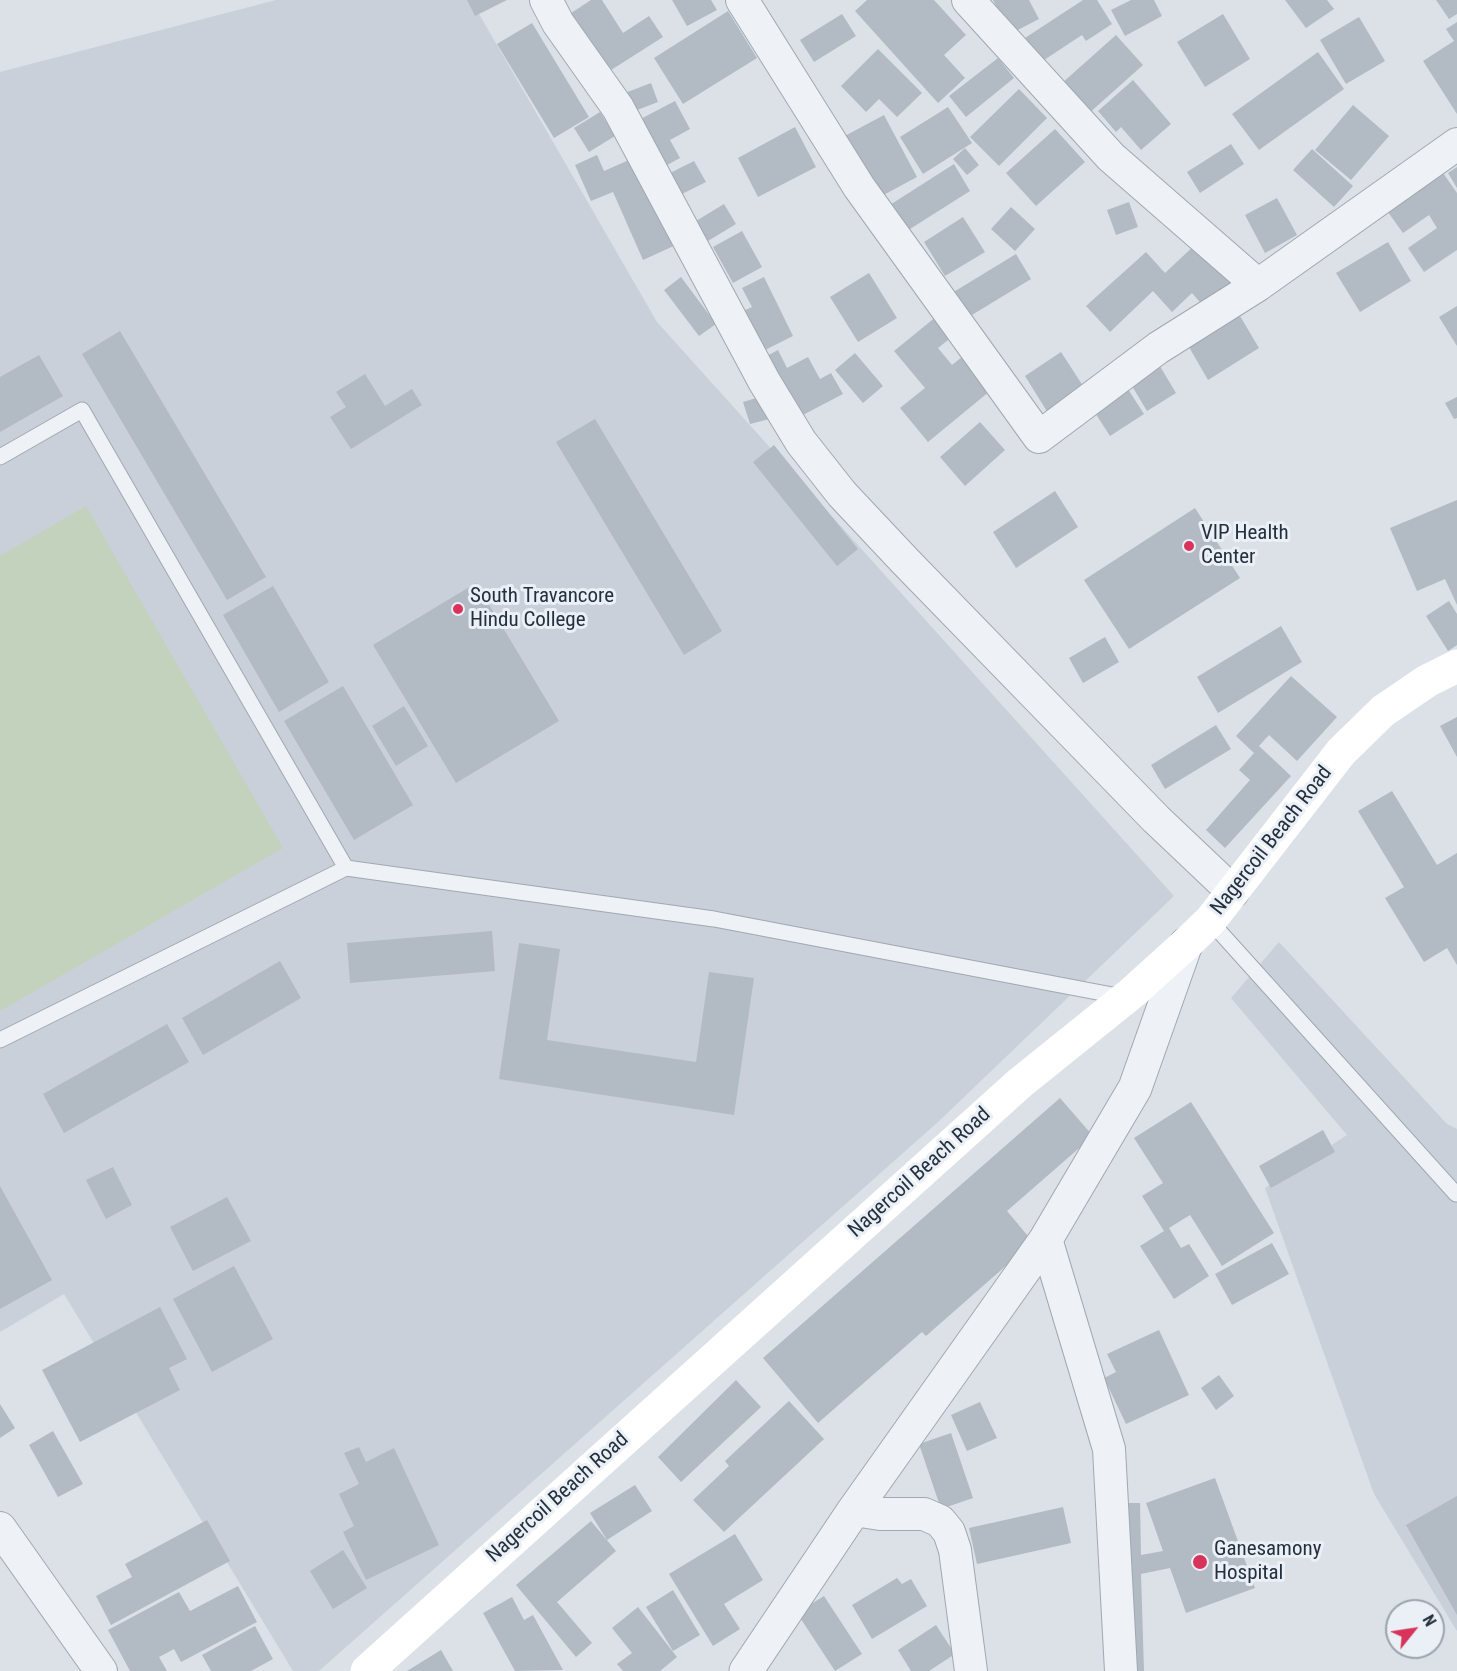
<!DOCTYPE html>
<style>
body{margin:0}
#map{position:relative;width:1457px;height:1671px;overflow:hidden;background:#dbe1e7;font-family:"Roboto Condensed",sans-serif}
canvas{display:block}
.north{position:absolute;left:1385px;top:1599px;width:60px;height:60px;box-sizing:border-box;background:#eaf0f5;border:2px solid #9ba3ac;border-radius:50%;rotate:60deg;font-size:16px;font-weight:700;line-height:24px;text-align:center;color:#24303e}
.north::after{content:'';display:block;margin:auto;width:21px;height:27px;background:#d8345b;clip-path:polygon(50% 0,100% 100%,50% 72%,0 100%)}
</style>
<div id="map">
<canvas width="1457" height="1671"></canvas>
<div class="north">N</div>
</div>
<script>
const ctx = document.querySelector('canvas').getContext('2d');
ctx.lineJoin = 'round';
function paint(path, color) { ctx.fillStyle = color; ctx.fill(path, 'evenodd'); }
const toPath = rows => new Path2D(rows.map(r => 'M' + r).join(''));
function trace(path, color, width, dash) { ctx.strokeStyle = color; ctx.lineWidth = width; ctx.lineCap = dash ? 'butt' : 'round'; ctx.setLineDash(dash || []); ctx.stroke(path); }
function write(font, color, halo, rows, align = 'center') {
  ctx.font = font + ' "Roboto Condensed",sans-serif'; ctx.lineWidth = 6; ctx.setLineDash([]); ctx.textBaseline = 'middle'; ctx.strokeStyle = halo; ctx.fillStyle = color; for (const [text, x, y, turn = 0] of rows) {
    ctx.save(); ctx.translate(x, y); ctx.rotate((+turn || 0) * Math.PI / 180); ctx.textAlign = isNaN(turn) ? turn : align; if (halo) ctx.strokeText(text, 0, 0); ctx.fillText(text, 0, 0); ctx.restore();
  }
}
paint(toPath([
 [276,0,471,0,657,322,1174,896,938,1122,319,1671,293,1671,64,1294,0,1332,0,72],
 [1279,942,1447,1124,1457,1129,1457,1631,1374,1494,1265,1188,1347,1135,1231,998]
]), '#c9d0d9');
paint(toPath([
 [86,506,283,848,0,1011,0,556]
]), '#c3d2bc');
paint(toPath([
 [467,0,507,0,475,16],
 [591,0,602,0,623,33,649,16,663,37,608,72,571,13],
 [672,0,711,0,717,10,687,26],
 [867,0,934,0,966,35,944,55,965,78,938,103,855,11],
 [993,0,1029,0,1039,19,1010,34],
 [1083,0,1097,0,1112,24,1086,41,1082,35,1041,62,1025,38],
 [1131,0,1154,0,1162,16,1125,36,1111,10],
 [1285,0,1327,0,1334,9,1306,28],
 [1436,0,1457,0,1457,14,1449,19],
 [728,11,757,58,683,104,654,58],
 [842,14,856,36,814,62,800,40],
 [1223,14,1250,59,1205,87,1177,42],
 [1359,17,1385,61,1346,84,1320,40],
 [1457,22,1457,114,1423,61,1454,41,1446,29],
 [532,23,589,117,554,138,497,44],
 [1116,35,1143,65,1087,115,1061,84],
 [878,49,922,93,897,117,879,99,866,112,841,86],
 [1318,52,1344,89,1259,150,1232,114],
 [998,58,1014,78,966,117,949,96],
 [1133,80,1171,124,1141,150,1121,127,1116,132,1098,111],
 [651,83,658,102,632,112,625,93],
 [1019,89,1047,118,999,166,970,137],
 [675,101,690,129,670,140,680,158,656,171,631,124],
 [1353,105,1389,136,1351,180,1315,150],
 [948,107,972,143,923,174,900,137],
 [600,112,615,136,589,152,574,128],
 [884,115,917,177,876,199,843,137],
 [795,127,816,167,758,197,738,158],
 [1055,129,1085,162,1036,206,1006,173],
 [1231,144,1244,164,1200,193,1187,172],
 [965,148,979,165,967,175,953,159],
 [1312,149,1353,186,1334,207,1293,170],
 [597,155,604,171,638,156,678,244,643,260,613,192,591,201,575,165],
 [694,161,706,182,680,195,668,174],
 [954,164,970,191,899,236,882,210],
 [1457,167,1457,188,1448,173],
 [1441,170,1457,193,1457,250,1424,272,1408,248,1437,228,1429,215,1403,233,1385,208],
 [1277,198,1297,235,1265,253,1245,215],
 [1129,202,1138,227,1116,235,1107,210],
 [724,204,736,224,708,241,696,221],
 [1011,207,1035,229,1015,251,991,229],
 [963,217,985,252,945,276,924,242],
 [742,231,762,267,733,283,713,247],
 [1198,242,1236,282,1206,309,1192,293,1172,312,1153,291,1110,332,1086,306,1146,252,1165,273],
 [1388,242,1411,281,1360,312,1336,273],
 [1016,254,1031,279,967,318,952,293],
 [869,273,897,318,858,342,830,297],
 [681,277,716,324,699,336,664,290],
 [764,277,793,336,761,352,741,312,752,307,742,288],
 [1457,306,1457,346,1439,317],
 [937,316,953,336,938,348,952,365,962,357,990,391,928,442,900,408,925,388,894,351],
 [1240,316,1259,348,1208,380,1189,347],
 [120,331,266,577,227,600,82,354],
 [778,350,787,368,808,357,820,379,831,373,843,394,797,418,765,357],
 [1061,352,1085,389,1048,413,1025,376],
 [855,353,883,386,863,403,835,370],
 [39,355,63,396,0,432,0,377],
 [1158,363,1176,393,1147,411,1129,381],
 [365,374,385,406,412,389,422,405,351,449,330,417,346,407,336,392],
 [1124,383,1144,414,1110,436,1090,405],
 [766,395,773,418,750,424,743,402],
 [1457,397,1457,418,1454,419,1445,403],
 [595,419,722,631,684,655,556,442],
 [980,422,1005,450,965,486,940,457],
 [774,445,858,549,837,566,753,462],
 [1055,491,1078,527,1016,568,993,532],
 [1457,500,1457,605,1445,579,1417,591,1390,528],
 [1195,508,1240,578,1129,649,1084,580],
 [476,583,559,721,456,783,373,645],
 [273,586,329,682,279,712,223,615],
 [1449,601,1457,614,1457,645,1448,651,1426,616],
 [1281,626,1302,662,1218,713,1197,677],
 [1105,637,1119,662,1083,683,1069,658],
 [1291,676,1337,717,1297,761,1269,735,1259,746,1291,776,1225,848,1206,830,1250,780,1239,770,1254,753,1236,736],
 [343,686,413,805,354,840,284,721],
 [404,706,428,746,396,766,372,726],
 [1457,717,1457,757,1440,726],
 [1216,725,1231,749,1165,789,1151,765],
 [1392,791,1437,865,1457,853,1457,965,1447,948,1424,962,1385,898,1404,887,1358,811],
 [492,931,495,971,350,983,347,943],
 [519,943,560,949,547,1040,696,1062,709,972,754,978,734,1115,499,1079],
 [280,961,301,998,203,1055,182,1018],
 [167,1024,189,1062,64,1133,43,1094],
 [1060,1098,1093,1136,1007,1211,1033,1242,926,1336,922,1332,818,1423,763,1358],
 [1191,1102,1274,1233,1222,1266,1190,1215,1169,1228,1181,1248,1189,1244,1209,1276,1174,1299,1140,1246,1164,1231,1142,1196,1163,1183,1134,1138],
 [1323,1130,1335,1152,1271,1188,1259,1166],
 [113,1167,132,1205,106,1219,86,1180],
 [0,1186,52,1280,0,1309],
 [227,1197,251,1241,193,1271,170,1227],
 [1272,1243,1289,1274,1232,1305,1215,1274],
 [234,1266,273,1339,212,1372,173,1299],
 [160,1307,187,1359,169,1368,180,1390,80,1442,42,1370],
 [1159,1330,1189,1395,1126,1424,1104,1378,1116,1372,1107,1354],
 [1219,1375,1234,1396,1216,1410,1201,1388],
 [736,1380,761,1407,681,1482,658,1457],
 [789,1401,824,1439,724,1532,693,1500,729,1466,725,1461],
 [980,1402,997,1438,967,1451,951,1415],
 [0,1404,15,1428,0,1438],
 [53,1431,83,1484,58,1497,29,1445],
 [951,1433,973,1498,941,1509,919,1444],
 [359,1447,366,1462,394,1448,439,1545,366,1580,343,1532,354,1526,339,1494,359,1484,344,1453],
 [1215,1478,1255,1588,1186,1613,1170,1568,1141,1574,1144,1671,1131,1671,1126,1503,1140,1503,1141,1555,1163,1551,1146,1503],
 [635,1485,652,1511,607,1540,590,1513],
 [1457,1496,1457,1615,1406,1525],
 [1063,1507,1071,1543,977,1564,969,1528],
 [207,1520,230,1561,111,1625,96,1596,132,1577,125,1564],
 [591,1521,616,1551,557,1602,592,1643,576,1657,516,1585],
 [735,1534,763,1580,724,1604,740,1629,713,1646,669,1574],
 [343,1550,367,1588,333,1609,310,1571],
 [897,1578,902,1584,911,1579,927,1606,872,1639,852,1605],
 [238,1586,257,1622,181,1662,174,1649,159,1657,167,1671,130,1671,108,1630,179,1592,190,1611],
 [673,1590,700,1635,673,1651,646,1607],
 [824,1596,862,1654,835,1671,797,1613],
 [512,1597,524,1620,533,1615,563,1670,515,1671,483,1613],
 [638,1607,677,1657,660,1671,623,1671,617,1664,632,1653,612,1628],
 [936,1625,955,1654,929,1671,911,1671,898,1650],
 [255,1626,273,1659,251,1671,211,1671,202,1655],
 [441,1650,453,1671,407,1671]
]), '#b2bac4');
const service = toPath([
 [0,457,82,410,346,868,0,1040],
 [346,868,714,919,1123,997],
 [1210,921,1456,1194]
]);
const minor = toPath([
 [546,0,558,23,618,108,764,381,801,442,842,494,905,561,1156,819,1233,892],
 [742,0,859,187,1039,437,1158,348,1258,285],
 [968,0,1111,157,1258,285,1457,144],
 [1046,1239,1109,1449,1121,1671],
 [854,1510,880,1514,924,1514,940,1521,949,1532,955,1550,971,1671],
 [0,1528,101,1671]
]);
const tertiary = toPath([
 [746,1671,854,1510,1046,1239,1135,1088,1186,944]
]);
trace(service, '#a0a8b1', 17);
trace(minor, '#a0a8b1', 34);
trace(tertiary, '#a0a8b1', 35);
trace(service, '#eef1f5', 15);
trace(minor, '#eef1f5', 32);
trace(tertiary, '#eef1f5', 33);
trace(toPath([
 [367,1671,1020,1083,1133,992,1186,944,1210,921,1341,752,1383,711,1427,681,1457,666]
]), '#fff', 33);
for (const [x, y, r, color] of [
 [1189,546,6,"#d8345b"],
 [458,609,6,"#d8345b"],
 [1200,1562,8,"#d8345b"]
]) { const dot = new Path2D(); dot.arc(x, y, r, 0, 2 * Math.PI); ctx.fillStyle = color; ctx.fill(dot); trace(dot, '#eaf0f5', 2); }
write('21px', '#24303e', '#eaf0f5', [
 ["VIP Health",1201,534],
 ["Center",1201,558],
 ["South Travancore",470,597],
 ["Hindu College",470,621],
 ["Ganesamony",1214,1550],
 ["Hospital",1214,1574]
], 'left');
write('21px', '#24303e', '#eaf0f5', [
 ["Nagercoil Beach Road",1272,841,-52],
 ["Nagercoil Beach Road",920,1173,-42],
 ["Nagercoil Beach Road",558,1498,-42]
]);
</script>
